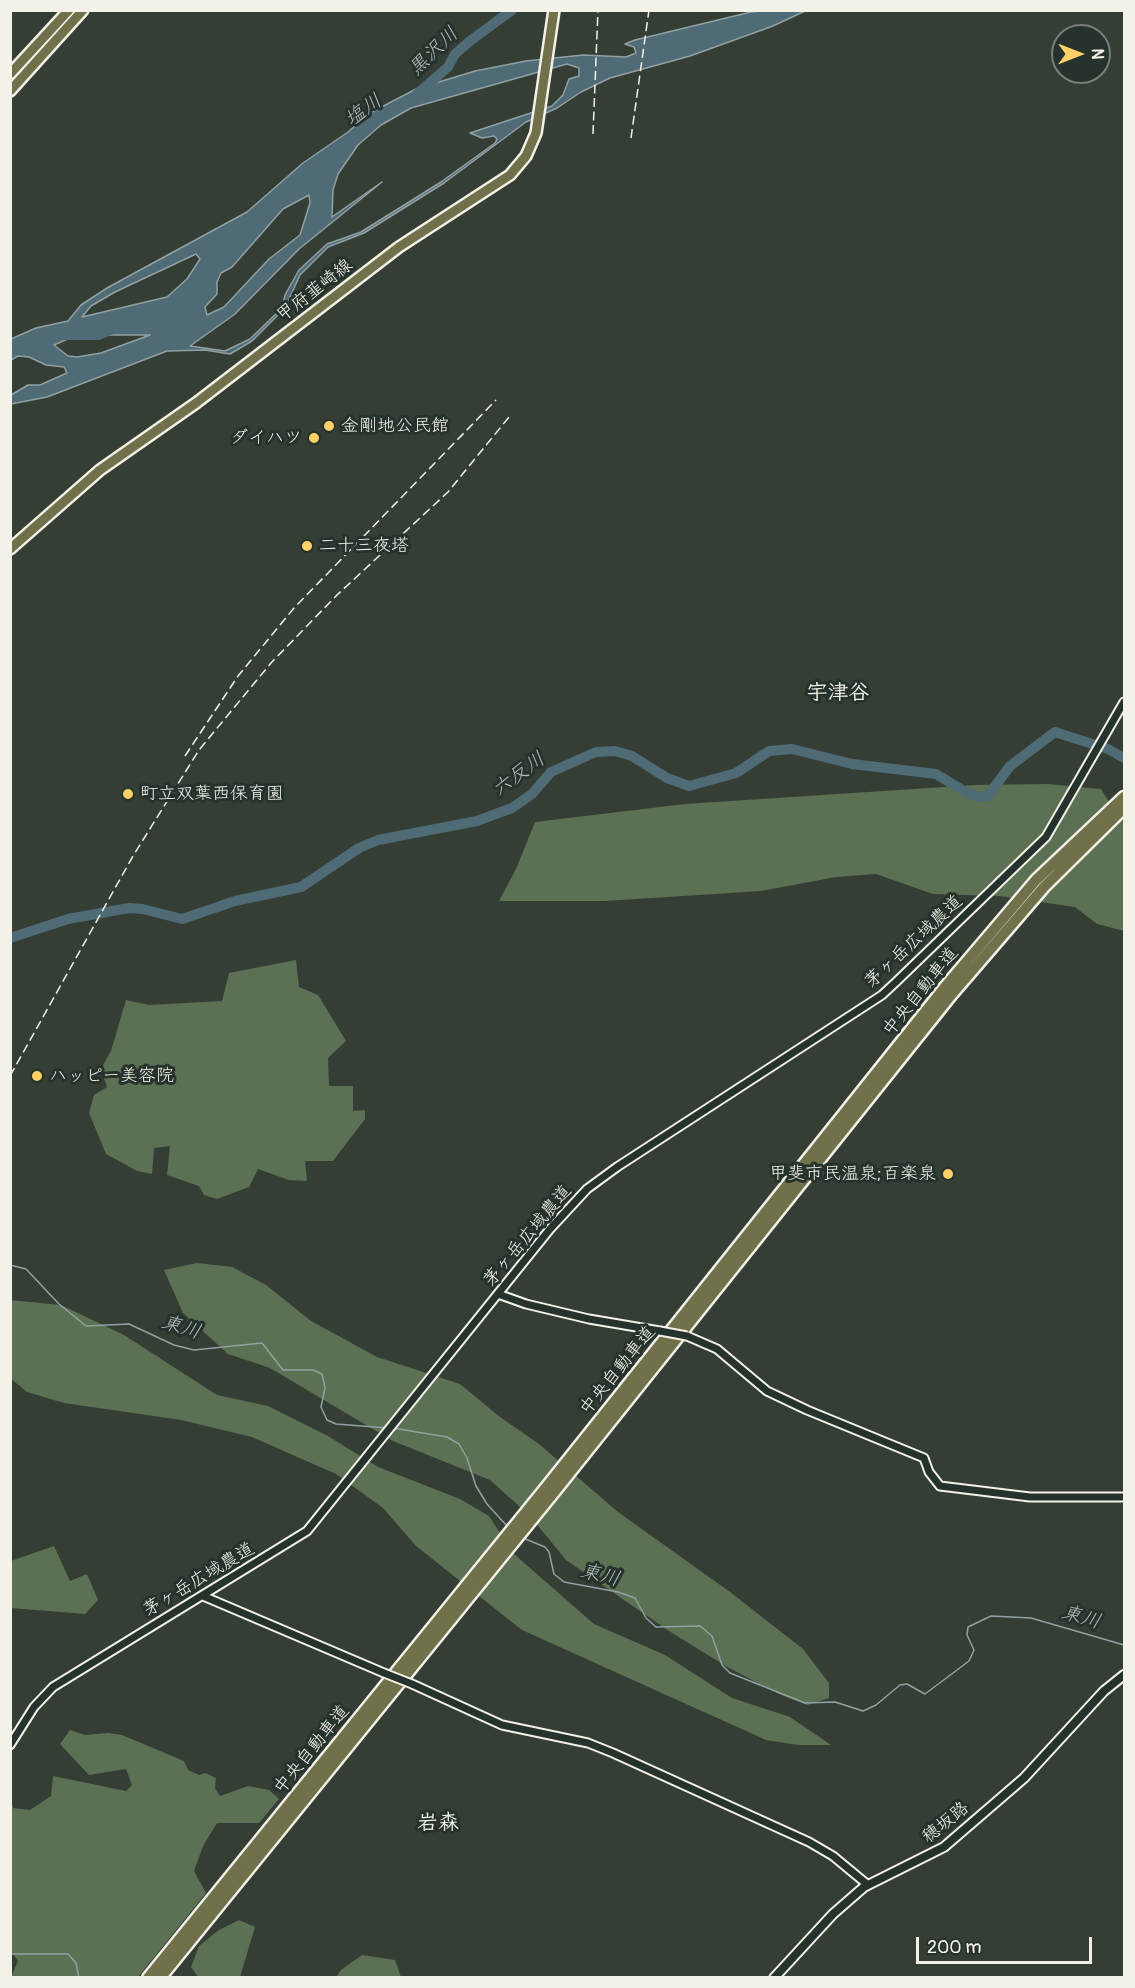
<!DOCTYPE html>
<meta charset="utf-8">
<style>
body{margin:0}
#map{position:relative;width:1135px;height:1988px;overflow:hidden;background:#353e35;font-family:Pangolin,sans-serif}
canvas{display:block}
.frame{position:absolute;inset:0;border:12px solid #f4f1e8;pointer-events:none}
.north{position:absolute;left:1051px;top:24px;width:60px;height:60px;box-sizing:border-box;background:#26332d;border:2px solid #787f78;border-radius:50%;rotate:90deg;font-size:16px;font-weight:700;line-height:24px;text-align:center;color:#f4f1e8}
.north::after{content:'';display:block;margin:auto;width:21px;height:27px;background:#ffd166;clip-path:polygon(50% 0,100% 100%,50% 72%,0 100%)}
.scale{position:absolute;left:916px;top:1937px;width:176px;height:27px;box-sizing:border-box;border:3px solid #f4f1e8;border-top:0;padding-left:8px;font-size:18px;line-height:21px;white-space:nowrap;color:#f4f1e8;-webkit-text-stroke:4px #26332d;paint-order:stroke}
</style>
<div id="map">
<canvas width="1135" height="1988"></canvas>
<div class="frame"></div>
<div class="north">N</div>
<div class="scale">200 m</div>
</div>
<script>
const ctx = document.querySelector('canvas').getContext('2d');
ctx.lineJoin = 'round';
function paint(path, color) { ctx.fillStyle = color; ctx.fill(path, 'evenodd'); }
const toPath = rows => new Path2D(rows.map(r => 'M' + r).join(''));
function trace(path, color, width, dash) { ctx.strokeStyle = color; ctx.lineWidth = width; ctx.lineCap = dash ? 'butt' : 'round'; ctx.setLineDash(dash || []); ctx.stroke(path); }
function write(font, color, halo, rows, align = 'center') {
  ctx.font = font + ' Pangolin,"Klee One",sans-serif'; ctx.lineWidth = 6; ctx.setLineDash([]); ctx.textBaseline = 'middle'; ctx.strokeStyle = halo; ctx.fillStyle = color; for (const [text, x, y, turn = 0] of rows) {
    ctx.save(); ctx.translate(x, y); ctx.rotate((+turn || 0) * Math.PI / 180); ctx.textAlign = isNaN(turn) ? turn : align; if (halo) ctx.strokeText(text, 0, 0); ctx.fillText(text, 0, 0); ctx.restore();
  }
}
paint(toPath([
 [1048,784,1101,789,1121,821,1124,820,1124,931,1097,924,1075,907,999,896,933,894,876,874,836,877,761,891,605,901,499,901,516,869,535,822,685,804,975,785],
 [296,960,299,987,318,995,346,1041,328,1058,329,1086,353,1086,353,1111,365,1110,365,1119,333,1161,305,1161,307,1181,289,1180,258,1169,249,1187,217,1199,204,1195,199,1186,167,1175,170,1146,154,1148,152,1174,137,1171,106,1154,89,1113,94,1095,107,1087,101,1069,111,1051,126,1000,149,1005,222,1001,229,973],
 [197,1263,232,1267,266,1285,311,1321,377,1357,460,1384,500,1417,539,1444,618,1512,730,1592,803,1649,829,1683,829,1698,807,1705,779,1694,729,1668,669,1631,566,1560,530,1516,490,1480,393,1441,270,1368,228,1354,183,1313,164,1270],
 [10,1300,61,1305,124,1335,217,1395,268,1406,328,1436,378,1467,460,1499,489,1516,514,1554,594,1624,665,1655,732,1698,790,1717,831,1745,798,1745,766,1740,522,1630,416,1546,383,1508,336,1474,252,1437,181,1420,64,1403,27,1392,11,1379],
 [54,1546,70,1581,87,1574,98,1600,85,1614,11,1608,11,1561],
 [70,1730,85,1735,108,1733,122,1735,184,1761,188,1770,199,1775,205,1773,216,1778,215,1788,220,1796,248,1786,269,1790,279,1799,259,1823,217,1823,203,1846,194,1871,206,1893,138,1977,11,1977,18,1961,10,1950,11,1798,13,1808,30,1810,51,1796,53,1776,126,1791,132,1785,126,1769,89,1775,60,1744],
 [239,1920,255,1927,240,1977,198,1977,191,1967,199,1946,219,1930],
 [362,1955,395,1960,401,1977,336,1977,341,1970]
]), '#5c7054');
const water = toPath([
 [770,10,805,11,773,26,690,56,610,78,581,92,557,108,526,122,444,183,364,233,328,247,300,275,285,308,252,341,230,354,205,350,167,351,47,397,11,404,11,395,28,385,40,385,67,373,64,367,46,365,29,357,18,356,11,360,11,339,36,328,68,321,81,305,107,288,247,212,303,163,348,132,370,113,416,89,475,71,526,61,583,55,626,57,636,53,634,47,625,44,635,40,751,12,770,10],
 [567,64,579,68,579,76,569,79,563,95,552,106,470,133,482,138,494,136,497,139,495,143,441,182,361,232,327,244,299,270,285,295,282,308,250,339,225,351,190,346,235,314,299,249,382,182,332,217,333,190,338,174,358,145,381,125,411,108,567,64],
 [309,195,310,203,300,235,269,259,224,307,207,315,205,307,217,294,217,282,221,273,232,267,283,209,309,195],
 [196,254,200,259,187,279,167,297,82,317,91,306,115,292,196,254],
 [86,331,108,335,150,335,101,353,77,357,68,356,54,345,86,331]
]);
paint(water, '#4f6b75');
trace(water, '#91a1a3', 1.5);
trace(toPath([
 [10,1265,26,1269,59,1304,86,1326,129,1324,174,1345,194,1350,262,1343,283,1370,313,1370,322,1374,325,1388,321,1407,327,1420,336,1424,388,1428],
 [393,1428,447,1437,459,1444,467,1458,476,1486,487,1504,507,1526],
 [523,1538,545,1547,549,1552,554,1574,564,1582,618,1592,635,1598,646,1618,656,1627,700,1626,712,1636,722,1665,730,1673,805,1703,835,1702,863,1711,876,1705,900,1685,907,1684,925,1694,969,1661,974,1650,967,1635,968,1627,991,1616,1031,1618,1124,1645],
 [10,1954,68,1954,76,1963,79,1978]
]), '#91a1a3', 1.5);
trace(toPath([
 [417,94,448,67,455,54,470,41,512,10],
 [63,335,99,335,115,328],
 [10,938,68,919,129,908,143,909,182,919,235,901,301,887,359,848,378,840,477,821,512,808,532,794,551,772,596,752,615,751,632,756,667,778,689,786,736,773,769,751,792,749,852,764,936,774,969,794,979,797,988,796,1010,766,1055,732,1108,749,1124,758]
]), '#4f6b75', 10);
const tertiary = toPath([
 [498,1294,526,1304,589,1319,660,1331],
 [687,1336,717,1349,767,1391,807,1410,924,1458,929,1472,940,1486,1030,1497,1124,1497],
 [203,1596,384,1673],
 [412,1684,502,1725,588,1743,613,1753,809,1842,833,1856,868,1885],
 [10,1745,34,1707,53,1687,307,1531,550,1229,587,1189,617,1167,882,995,897,981,1046,837,1124,702]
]);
const secondary = toPath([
 [774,1978,833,1914,864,1887,944,1847,1024,1778,1104,1691,1124,1675]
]);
const primary = toPath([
 [10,549,100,470,196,403,399,247,510,175,526,156,536,133,554,10]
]);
const trunk = toPath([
 [10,74,69,10],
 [10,91,83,10]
]);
const motorway = toPath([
 [148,1978,548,1485,945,987,1036,880,1124,797],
 [160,1978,555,1491,952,994,1044,887,1124,808]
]);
trace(tertiary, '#f4f1e8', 11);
trace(secondary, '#f4f1e8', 12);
trace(primary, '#f4f1e8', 14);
trace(trunk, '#f4f1e8', 14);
trace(motorway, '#f4f1e8', 15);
trace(tertiary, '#26332d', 7);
trace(secondary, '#26332d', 8);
trace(primary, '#70704a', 9);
trace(trunk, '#70704a', 9);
trace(motorway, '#70704a', 10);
trace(toPath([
 [593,134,598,10],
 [631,138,649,10],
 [185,756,238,676,294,608,496,400],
 [10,1076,133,856,199,750,271,663,337,595,448,492,509,417]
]), '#f4f1e8', 1.5, [9, 4.5]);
const tertiaryBridge = toPath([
 [660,1331,687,1336],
 [384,1673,412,1684]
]);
trace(tertiaryBridge, '#f4f1e8', 11, []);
trace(tertiaryBridge, '#26332d', 7);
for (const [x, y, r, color] of [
 [329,426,6,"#ffd166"],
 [314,438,6,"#ffd166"],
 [307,546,6,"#ffd166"],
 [128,794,6,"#ffd166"],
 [37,1076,6,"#ffd166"],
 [948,1174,6,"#ffd166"]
]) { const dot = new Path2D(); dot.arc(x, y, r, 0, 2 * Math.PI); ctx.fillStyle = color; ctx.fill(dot); trace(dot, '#26332d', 2); }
write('18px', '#f4f1e8', '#26332d', [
 ["甲府韮崎線",315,291,-38],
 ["茅ヶ岳広域農道",914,942,-43],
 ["中央自動車道",921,992,-51],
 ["茅ヶ岳広域農道",528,1236,-50],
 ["中央自動車道",618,1371,-51],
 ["茅ヶ岳広域農道",199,1580,-31],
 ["中央自動車道",312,1750,-51],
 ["穂坂路",946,1823,-39]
]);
write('18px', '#f4f1e8', '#26332d', [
 ["金剛地公民館",341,426],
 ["ダイハツ",302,438,"right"],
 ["二十三夜塔",319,546],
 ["町立双葉西保育園",140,794],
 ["ハッピー美容院",49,1076],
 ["甲斐市民温泉;百楽泉",936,1174,"right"]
], 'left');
write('italic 20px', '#b2bbba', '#26332d', [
 ["黒沢川",434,52,-44],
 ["塩川",364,111,-36],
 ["六反川",519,775,-36],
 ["東川",181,1328,17],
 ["東川",600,1576,14],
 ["東川",1081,1618,16]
]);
write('bold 21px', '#f4f1e8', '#26332d', [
 ["宇津谷",838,694],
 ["岩森",438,1824]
]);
</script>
